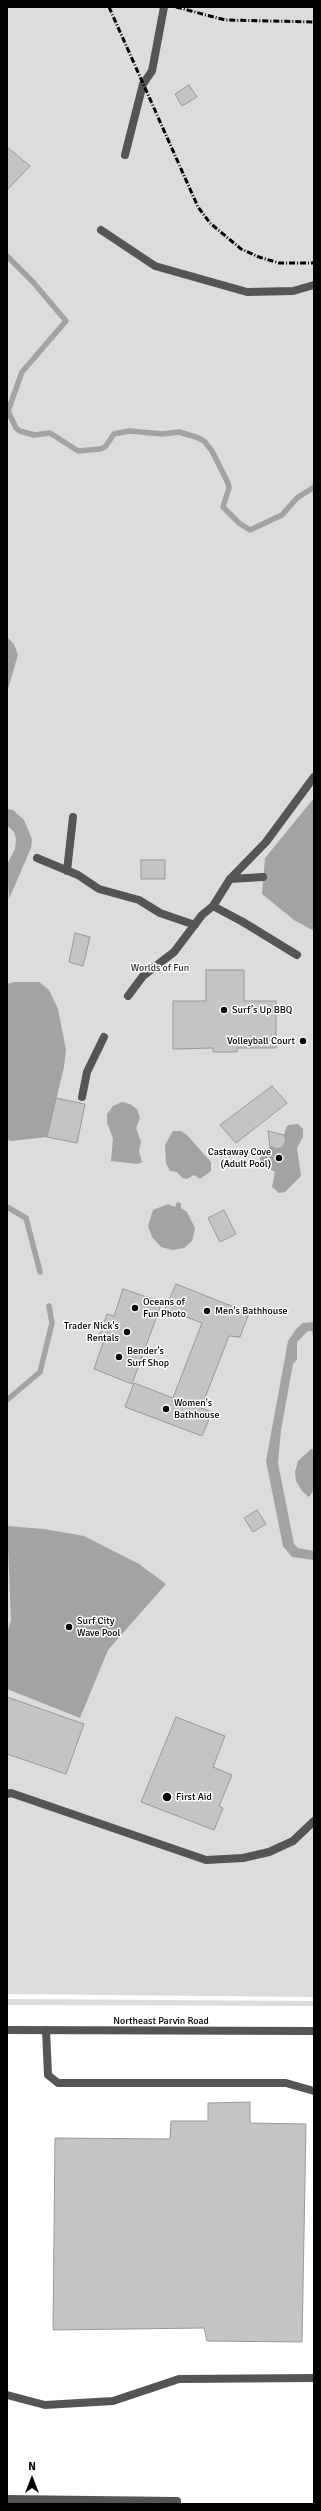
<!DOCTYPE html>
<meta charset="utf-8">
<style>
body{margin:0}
#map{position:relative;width:321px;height:2511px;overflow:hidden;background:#fff;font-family:Signika,sans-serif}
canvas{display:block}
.frame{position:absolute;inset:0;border:8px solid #000;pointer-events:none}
.north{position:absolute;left:12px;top:2459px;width:40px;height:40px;-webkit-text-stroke:3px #fff;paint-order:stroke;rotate:0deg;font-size:11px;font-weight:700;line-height:16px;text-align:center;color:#000}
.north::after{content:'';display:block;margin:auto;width:14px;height:18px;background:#000;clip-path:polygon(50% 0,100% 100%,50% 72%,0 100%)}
</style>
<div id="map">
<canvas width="321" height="2511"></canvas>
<div class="frame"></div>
<div class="north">N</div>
</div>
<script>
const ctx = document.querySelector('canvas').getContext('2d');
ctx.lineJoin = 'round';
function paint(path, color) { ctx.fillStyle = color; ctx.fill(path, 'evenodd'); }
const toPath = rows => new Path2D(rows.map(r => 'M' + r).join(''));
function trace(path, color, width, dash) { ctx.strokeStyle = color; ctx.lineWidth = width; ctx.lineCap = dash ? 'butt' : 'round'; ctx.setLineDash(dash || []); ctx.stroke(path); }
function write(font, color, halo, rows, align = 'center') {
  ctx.font = font + ' Signika,sans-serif'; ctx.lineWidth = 3; ctx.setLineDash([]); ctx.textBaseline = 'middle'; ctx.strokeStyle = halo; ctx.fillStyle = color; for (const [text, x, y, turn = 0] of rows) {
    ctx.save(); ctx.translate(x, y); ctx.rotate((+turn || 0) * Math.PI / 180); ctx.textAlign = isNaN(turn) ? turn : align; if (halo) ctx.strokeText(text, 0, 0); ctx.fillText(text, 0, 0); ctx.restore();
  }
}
paint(toPath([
 [7,7,314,7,314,1997,7,1994],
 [7,1999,314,2001,314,2006,7,2005]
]), '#dcdcdc');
paint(toPath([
 [7,637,14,644,18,655,7,692],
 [314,798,314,931,294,920,262,894,265,858],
 [7,809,13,810,24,820,32,839,31,848,9,899,7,864,15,849,16,839,14,832,7,825],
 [15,982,39,982,49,990,58,1009,66,1050,64,1067,47,1137,12,1141,7,1140,7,984],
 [122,1102,130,1104,137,1109,140,1118,136,1128,141,1142,139,1151,142,1162,138,1164,111,1161,113,1138,107,1123,107,1114,113,1106],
 [298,1124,303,1129,303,1137,297,1148,301,1176,285,1192,279,1193,272,1187,275,1172,260,1163,260,1157,270,1146,277,1149,282,1148,285,1143,284,1135,286,1128,288,1125],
 [173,1131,181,1131,187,1135,211,1162,211,1171,200,1179,194,1175,187,1179,182,1178,177,1172,170,1171,166,1163,165,1145],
 [177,1202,181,1203,181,1208,187,1212,195,1228,192,1241,184,1248,173,1250,161,1247,152,1237,148,1226,153,1210,168,1204,175,1207],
 [314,1322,314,1341,312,1331,308,1331,297,1342,297,1360,293,1364,281,1430,278,1463,294,1544,298,1548,314,1551,314,1560,292,1557,283,1546,266,1461,288,1341,297,1328,303,1323],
 [311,1449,314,1449,314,1490,309,1497,302,1491,296,1481,295,1472,298,1461],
 [7,1526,44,1529,84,1536,139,1564,166,1584,108,1650,80,1718,7,1689,7,1633,11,1621]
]), '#a3a3a3');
trace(toPath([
 [7,256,33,282,66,321,22,372,8,411],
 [7,409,16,428,20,431,34,435,50,433,78,451,100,449,105,447,114,434,129,431,163,434,179,432,196,437,204,441,212,451,228,483,229,488,223,507,239,523,250,530,282,515,297,498,314,487],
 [7,1207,26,1218,40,1272],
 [7,1400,40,1372,52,1323,49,1306]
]), '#a3a3a3', 5.5);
const building = toPath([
 [189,85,197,97,182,106,175,94,189,85],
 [7,147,30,166,7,190,7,147],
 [141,860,165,860,165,879,141,879,141,860],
 [75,933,90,937,83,966,69,962,75,933],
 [206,970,244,970,244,1001,276,1001,276,1048,237,1048,237,1052,213,1052,213,1048,173,1049,173,1001,206,1001,206,970],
 [272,1086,287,1103,236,1143,220,1125,272,1086],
 [56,1098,85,1104,77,1143,47,1137,56,1098],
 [268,1131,284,1135,286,1140,282,1148,277,1149,270,1146,268,1131],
 [224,1210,236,1234,220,1242,208,1218,224,1210],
 [176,1284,249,1313,240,1337,229,1336,201,1408,212,1412,202,1436,125,1407,134,1383,173,1398,202,1323,165,1309,176,1284],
 [123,1289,162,1302,132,1384,94,1369,103,1343,97,1341,107,1314,114,1316,123,1289],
 [257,1510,266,1524,253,1532,244,1518,257,1510],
 [7,1697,84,1724,66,1774,7,1754,7,1697],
 [176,1717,225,1736,213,1767,232,1775,219,1806,223,1808,214,1830,141,1802,176,1717],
 [250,2102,250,2123,306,2124,302,2342,207,2341,204,2328,53,2330,55,2138,170,2139,171,2121,208,2121,208,2103,250,2102]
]);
paint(building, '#c4c4c4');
trace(building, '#999', 1);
trace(toPath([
 [125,155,143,84,152,71,164,7],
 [101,230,155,266,247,292,293,291,314,285],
 [37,858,78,875,99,889,139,900,160,913,195,925],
 [67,871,73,817],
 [213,906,243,922],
 [128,996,143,976,174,952,202,915,213,906,230,879,263,877],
 [82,1097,87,1072,104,1037],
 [7,1794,11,1793,206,1860,243,1858,269,1852,293,1841,314,1821],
 [46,2030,48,2075,58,2083,286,2083,314,2091],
 [7,2395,45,2405,113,2401,179,2379,314,2378],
 [7,2499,177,2501,177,2504]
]), '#555', 8);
trace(toPath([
 [243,922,297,955]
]), '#555', 8);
trace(toPath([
 [230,879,266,842,314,777]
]), '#555', 8);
trace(toPath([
 [7,2030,314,2031]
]), '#555', 8);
trace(toPath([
 [109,7,198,207,210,223,241,249,259,257,279,263,314,263],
 [176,7,225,20,314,22]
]), '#000', 3, [6, 2, 1, 2]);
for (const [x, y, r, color] of [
 [224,1010,4,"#000"],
 [303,1041,4,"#000"],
 [279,1158,4,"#000"],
 [135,1308,4,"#000"],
 [207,1311,4,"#000"],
 [127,1332,4,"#000"],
 [119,1357,4,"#000"],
 [166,1409,4,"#000"],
 [69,1627,4,"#000"],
 [167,1797,5,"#000"]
]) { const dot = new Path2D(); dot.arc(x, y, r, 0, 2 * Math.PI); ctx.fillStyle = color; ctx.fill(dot); trace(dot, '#fff', 1.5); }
write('10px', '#333', '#fff', [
 ["Worlds of Fun",160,968]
]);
write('10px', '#000', '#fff', [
 ["Surf’s Up BBQ",232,1010],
 ["Volleyball Court",295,1041,"right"],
 ["Castaway Cove",271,1152,"right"],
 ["(Adult Pool)",271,1164,"right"],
 ["Oceans of",143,1302],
 ["Fun Photo",143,1314],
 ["Men's Bathhouse",215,1311],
 ["Trader Nick's",119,1326,"right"],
 ["Rentals",119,1338,"right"],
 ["Bender's",127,1351],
 ["Surf Shop",127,1363],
 ["Women's",174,1403],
 ["Bathhouse",174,1415],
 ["Surf City",77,1621],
 ["Wave Pool",77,1633],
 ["First Aid",176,1797]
], 'left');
write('10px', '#000', '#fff', [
 ["Northeast Parvin Road",161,2021]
]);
</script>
